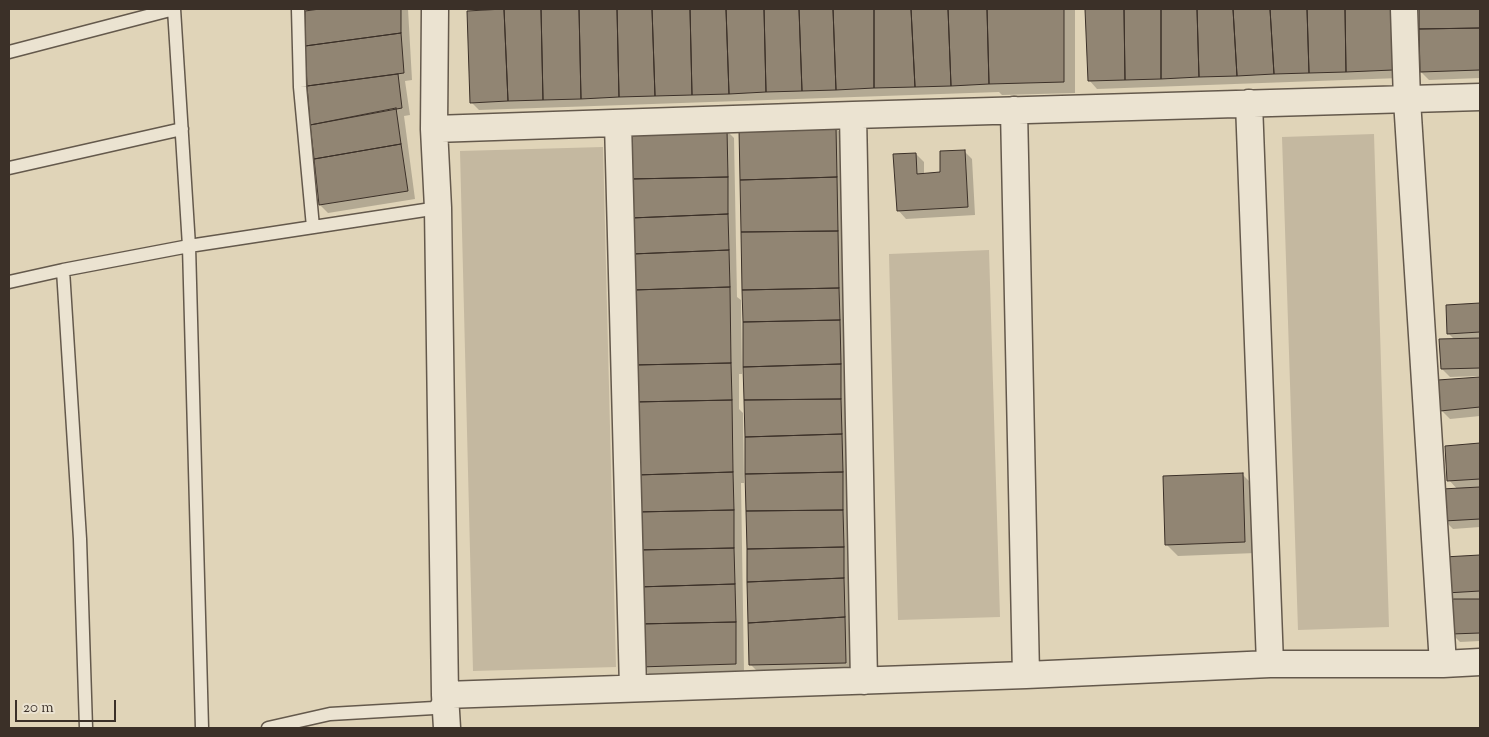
<!DOCTYPE html>
<style>
body{margin:0}
#map{position:relative;width:1489px;height:737px;overflow:hidden;background:#e0d4b8;font-family:"Sorts Mill Goudy",serif}
canvas{display:block}
.frame{position:absolute;inset:0;border:10px solid #3b3028;pointer-events:none}
.scale{position:absolute;left:15px;top:700px;width:101px;height:22px;box-sizing:border-box;border:2px solid #3b3028;border-top:0;padding-left:6px;font-size:15px;line-height:18px;white-space:nowrap;color:#3b3028;-webkit-text-stroke:4px #ebe3d1;paint-order:stroke}
</style>
<div id="map">
<canvas width="1489" height="737"></canvas>
<div class="frame"></div>
<div class="scale">20 m</div>
</div>
<script>
const ctx = document.querySelector('canvas').getContext('2d');
ctx.lineJoin = 'round';
function paint(path, color) { ctx.fillStyle = color; ctx.fill(path, 'evenodd'); }
const toPath = rows => new Path2D(rows.map(r => 'M' + r).join(''));
function trace(path, color, width, dash) { ctx.strokeStyle = color; ctx.lineWidth = width; ctx.lineCap = dash ? 'butt' : 'round'; ctx.setLineDash(dash || []); ctx.stroke(path); }
paint(toPath([
 [1374,134,1389,627,1298,630,1282,137],
 [603,147,616,667,473,671,460,151],
 [989,250,1000,617,898,620,889,254]
]), '#c4b8a0');
paint(toPath([
 [306,9,408,9,412,80,405,81,410,115,404,116,415,199,328,213,320,205,311,124],
 [560,9,1075,9,1075,93,1002,95,999,92,479,110,471,102,468,12],
 [1086,9,1398,9,1400,78,1097,89,1089,80],
 [1420,9,1480,9,1480,78,1429,80,1421,72],
 [836,128,844,137,854,670,758,672,750,664],
 [726,130,734,138,737,297,741,300,742,374,739,374,739,409,743,413,744,483,741,483,744,672,649,674,640,666],
 [964,151,972,159,975,215,906,219,898,210,916,154,924,162,924,175,942,174],
 [1480,305,1480,376,1450,377,1442,369,1455,340,1448,333,1447,306],
 [1480,378,1480,416,1450,419,1442,411,1440,381],
 [1480,444,1480,527,1453,529,1445,521,1458,490,1449,480,1446,447],
 [1242,474,1254,486,1256,553,1178,556,1167,545],
 [1480,557,1480,641,1460,642,1452,634,1455,600,1447,592,1446,558]
]), '#0003');
const building = toPath([
 [320,9,401,9,401,33,305,46,305,11,320,9],
 [504,9,541,9,543,100,508,101,504,9],
 [504,9,508,101,470,103,467,11,504,9],
 [541,9,579,9,581,99,543,100,541,9],
 [579,9,617,9,619,97,581,99,579,9],
 [617,9,652,9,655,96,619,97,617,9],
 [652,9,690,9,692,95,655,96,652,9],
 [690,9,726,9,729,94,692,95,690,9],
 [726,9,764,9,766,92,729,94,726,9],
 [764,9,799,9,802,91,766,92,764,9],
 [799,9,833,9,836,90,802,91,799,9],
 [833,9,874,9,874,88,836,90,833,9],
 [874,9,911,9,915,87,874,88,874,9],
 [911,9,948,9,951,86,915,87,911,9],
 [948,9,987,9,989,84,951,86,948,9],
 [987,9,1064,9,1064,82,989,84,987,9],
 [1085,9,1124,9,1125,80,1088,81,1085,9],
 [1124,9,1161,9,1161,79,1125,80,1124,9],
 [1161,9,1197,9,1199,77,1161,79,1161,9],
 [1197,9,1233,9,1237,76,1199,77,1197,9],
 [1233,9,1270,9,1274,74,1237,76,1233,9],
 [1270,9,1307,9,1309,73,1274,74,1270,9],
 [1307,9,1345,9,1346,72,1309,73,1307,9],
 [1345,9,1391,9,1393,70,1346,72,1345,9],
 [1419,9,1480,9,1480,28,1419,29,1419,9],
 [1480,28,1480,70,1420,72,1419,29,1480,28],
 [401,33,404,73,307,86,305,46,401,33],
 [398,74,402,108,310,125,307,86,398,74],
 [396,108,401,144,314,159,310,125,396,108],
 [836,127,837,177,740,180,739,129,836,127],
 [727,129,728,177,630,179,630,130,727,129],
 [401,144,408,191,319,205,314,159,401,144],
 [965,150,968,207,897,211,893,154,916,153,917,174,940,172,940,151,965,150],
 [728,177,728,214,631,218,630,179,728,177],
 [837,177,838,231,741,232,740,180,837,177],
 [728,214,729,250,632,254,631,218,728,214],
 [838,231,839,288,742,290,741,232,838,231],
 [729,250,730,287,633,290,632,254,729,250],
 [730,287,731,363,634,365,633,290,730,287],
 [839,288,840,320,743,322,742,290,839,288],
 [1480,303,1480,332,1447,334,1446,305,1480,303],
 [840,320,841,364,743,367,743,322,840,320],
 [1480,338,1480,368,1441,369,1439,339,1480,338],
 [731,363,732,400,634,402,634,365,731,363],
 [841,364,841,399,744,400,743,367,841,364],
 [1480,377,1480,407,1440,411,1438,380,1480,377],
 [841,399,842,434,745,437,744,400,841,399],
 [732,400,733,472,636,475,634,402,732,400],
 [842,434,843,472,745,474,745,437,842,434],
 [1480,443,1480,479,1447,481,1445,446,1480,443],
 [733,472,734,510,636,512,636,475,733,472],
 [843,472,843,510,746,511,745,474,843,472],
 [1243,473,1245,542,1165,545,1163,476,1243,473],
 [1480,487,1480,519,1444,521,1442,489,1480,487],
 [734,510,734,548,637,550,636,512,734,510],
 [843,510,844,547,747,549,746,511,843,510],
 [844,547,844,578,747,582,747,549,844,547],
 [734,548,735,584,637,587,637,550,734,548],
 [1480,555,1480,591,1446,593,1444,557,1480,555],
 [844,578,845,617,748,623,747,582,844,578],
 [735,584,736,622,638,624,637,587,735,584],
 [1449,599,1480,599,1480,633,1451,634,1449,599],
 [845,617,846,663,749,665,748,623,845,617],
 [736,622,736,664,639,667,638,624,736,622]
]);
paint(building, '#918573');
trace(building, '#3b3028', 1);
const lane = toPath([
 [298,9,300,87,313,227],
 [9,52,174,9,189,246,202,728],
 [9,168,182,129],
 [63,270,80,539,86,728],
 [9,282,63,270,189,246,438,208],
 [268,728,330,714,434,708,443,697]
]);
const street = toPath([
 [435,9,434,129,438,208,445,695,447,728],
 [1404,9,1407,100,1443,664],
 [1249,103,1270,664],
 [1014,110,1026,675],
 [853,115,864,681],
 [618,123,633,688],
 [434,129,853,115,1480,97],
 [445,695,1026,675,1270,664,1443,664,1480,662]
]);
trace(lane, '#64594c', 15);
trace(street, '#64594c', 29);
trace(lane, '#ebe3d1', 12);
trace(street, '#ebe3d1', 26);
</script>
